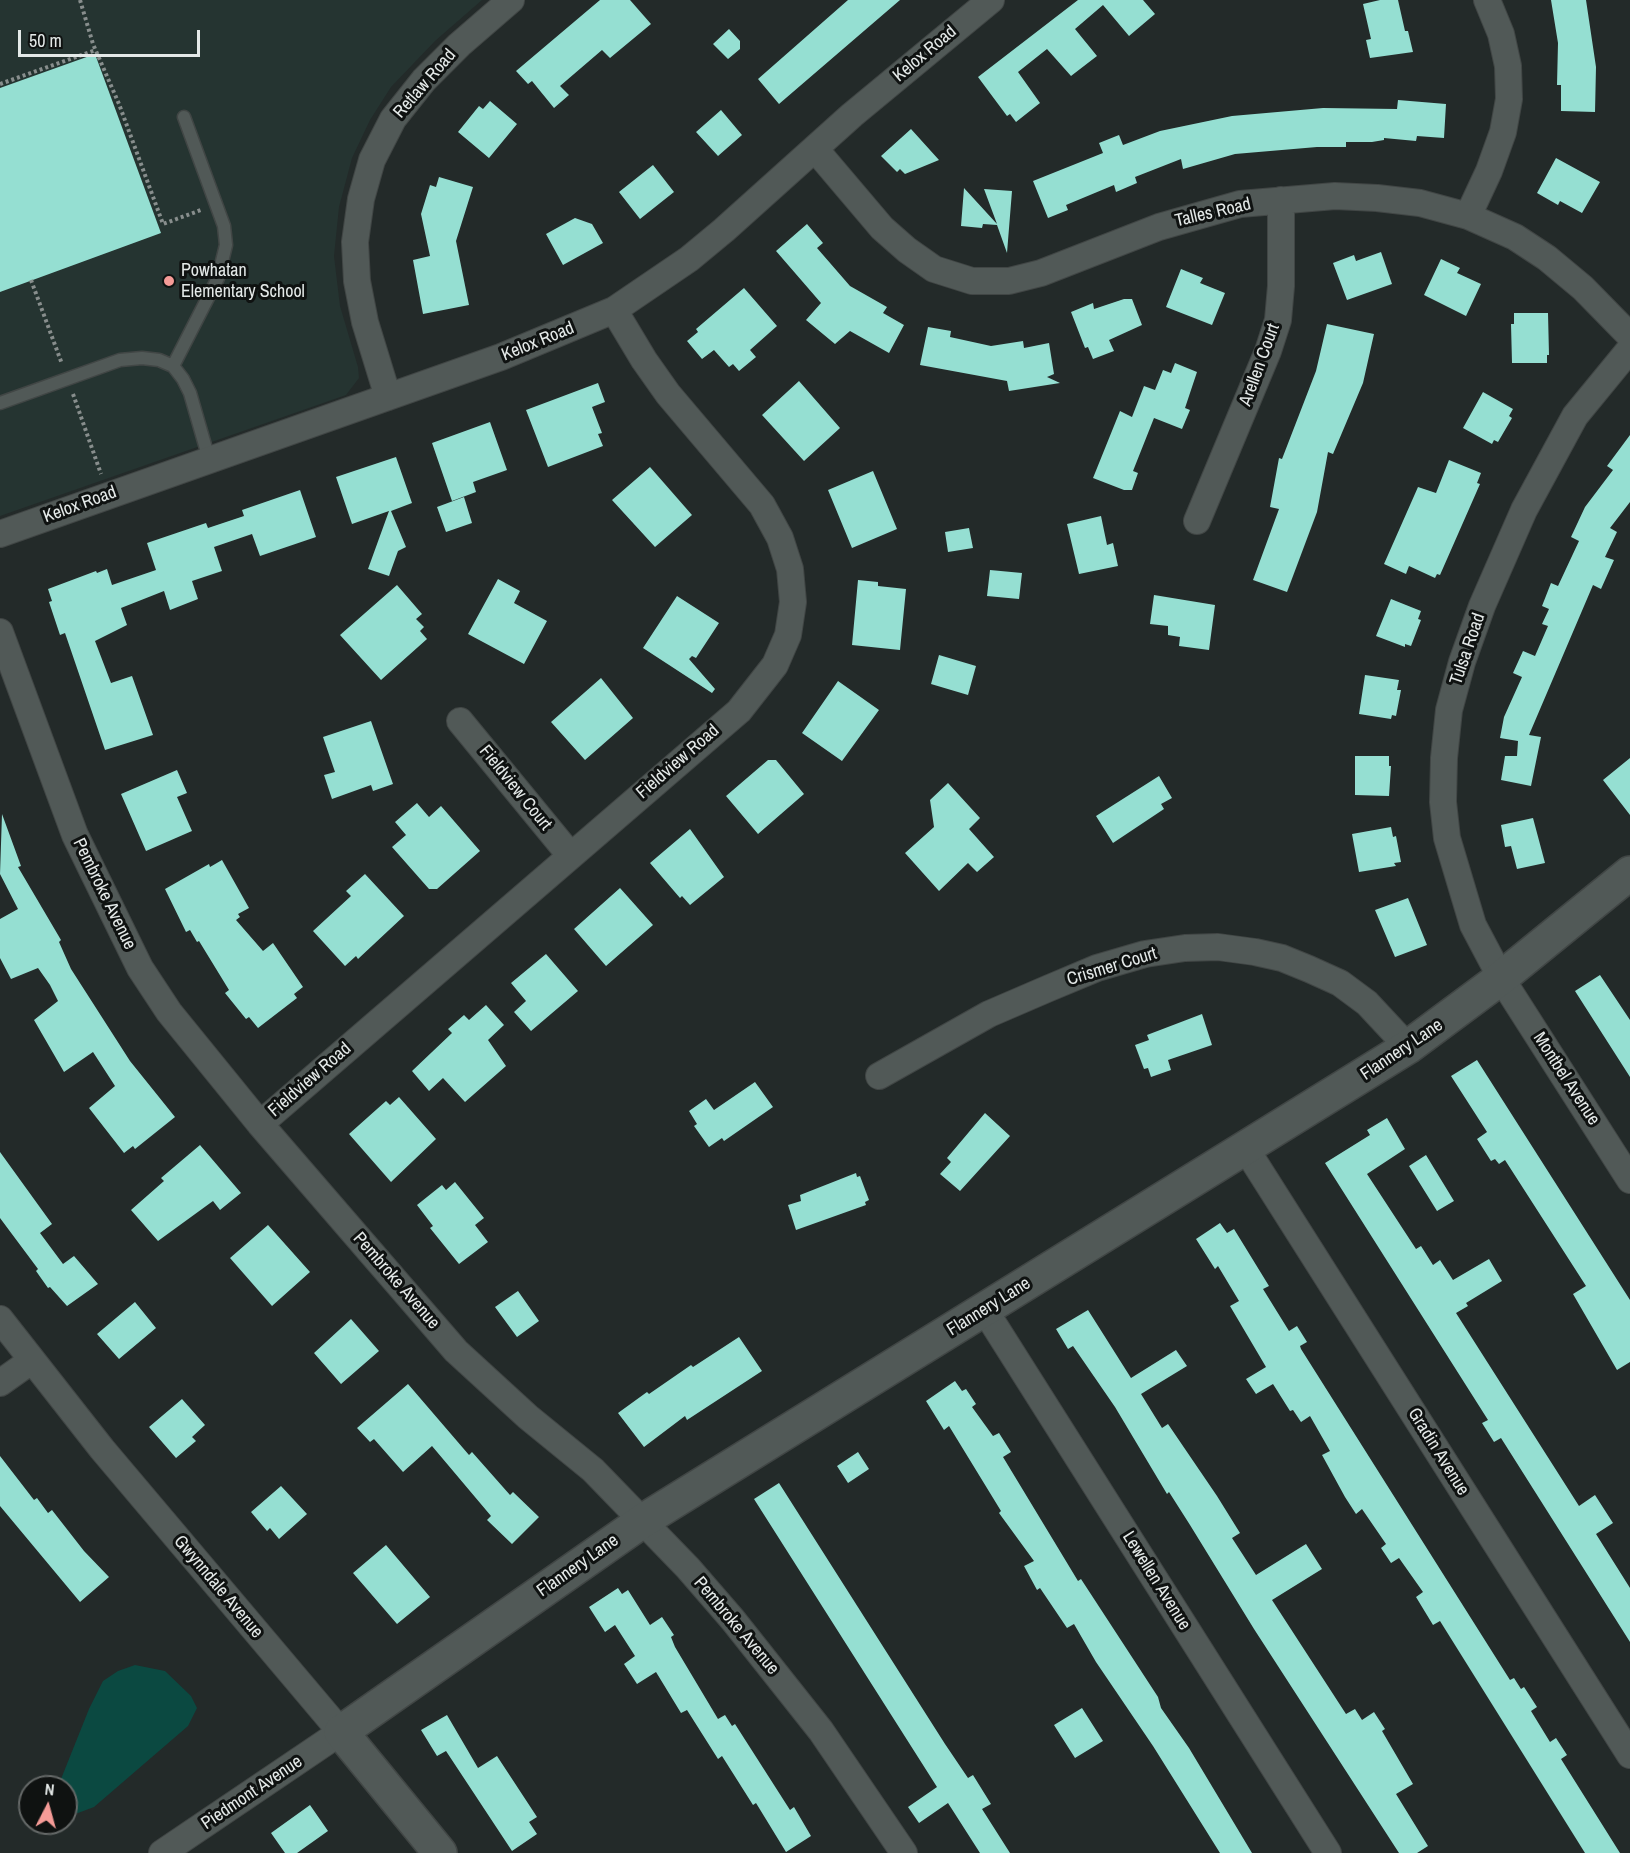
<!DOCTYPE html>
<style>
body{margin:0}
#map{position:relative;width:1630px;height:1853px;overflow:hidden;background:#232a29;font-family:"Archivo Narrow",sans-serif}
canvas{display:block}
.north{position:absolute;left:18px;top:1775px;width:60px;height:60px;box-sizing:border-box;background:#0f1211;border:2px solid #646867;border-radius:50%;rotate:6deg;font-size:16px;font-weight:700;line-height:24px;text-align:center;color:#e4e9e8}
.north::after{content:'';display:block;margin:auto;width:21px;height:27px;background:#f59b97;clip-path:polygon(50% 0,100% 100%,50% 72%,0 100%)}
.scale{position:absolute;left:18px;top:30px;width:182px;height:27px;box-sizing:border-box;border:3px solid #e4e9e8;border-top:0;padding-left:8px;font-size:18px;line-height:21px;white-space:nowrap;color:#e4e9e8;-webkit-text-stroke:4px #0f1211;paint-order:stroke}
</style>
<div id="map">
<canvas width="1630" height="1853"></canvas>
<div class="north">N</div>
<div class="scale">50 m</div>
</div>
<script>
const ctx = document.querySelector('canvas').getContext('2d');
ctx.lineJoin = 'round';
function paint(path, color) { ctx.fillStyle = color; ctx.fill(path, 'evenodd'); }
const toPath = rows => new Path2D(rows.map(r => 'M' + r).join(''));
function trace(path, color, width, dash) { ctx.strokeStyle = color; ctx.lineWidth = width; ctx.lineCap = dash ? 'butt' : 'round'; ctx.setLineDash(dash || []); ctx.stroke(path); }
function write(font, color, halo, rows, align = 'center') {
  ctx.font = font + ' "Archivo Narrow",sans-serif'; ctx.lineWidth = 6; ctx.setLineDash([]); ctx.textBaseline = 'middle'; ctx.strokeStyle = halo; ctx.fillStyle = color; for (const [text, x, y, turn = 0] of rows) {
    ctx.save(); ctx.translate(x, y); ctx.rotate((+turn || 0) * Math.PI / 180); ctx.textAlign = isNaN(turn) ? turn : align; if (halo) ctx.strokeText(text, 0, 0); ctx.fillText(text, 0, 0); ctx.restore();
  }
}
paint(toPath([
 [0,0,482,0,435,41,391,87,370,120,352,158,339,207,334,256,340,306,358,367,359,378,346,395,0,516]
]), '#253431');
paint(toPath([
 [135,1665,165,1671,191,1696,197,1708,188,1726,94,1807,78,1813,66,1811,66,1787,60,1787,61,1779,89,1709,103,1681,118,1671]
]), '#0b4941');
paint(toPath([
 [600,0,630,0,651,24,610,58,602,50,560,86,569,95,554,108,532,81,528,84,516,71],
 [848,0,900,0,779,104,758,79],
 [1078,0,1143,0,1155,14,1129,36,1103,5,1075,29,1097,56,1071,76,1047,49,1018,72,1040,103,1016,122,1010,114,1007,116,978,77],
 [1380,0,1398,0,1405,31,1408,31,1413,52,1370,58,1366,40,1371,39,1363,4],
 [1551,0,1586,0,1596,67,1595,112,1561,111,1561,85,1557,85,1558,43],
 [729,29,740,41,740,49,728,59,713,44],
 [95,54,161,233,0,292,0,88],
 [1398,100,1446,104,1444,138,1417,136,1416,141,1384,138,1384,140,1372,142,1346,142,1346,147,1317,147,1235,154,1183,169,1181,159,1135,177,1137,183,1116,192,1114,185,1066,205,1068,210,1048,218,1033,181,1103,153,1099,143,1119,135,1123,145,1160,131,1232,116,1323,108,1397,109],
 [490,101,517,124,489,158,458,132,479,106,483,109],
 [721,110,742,135,718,156,696,132],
 [911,129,939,160,905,174,900,169,897,172,881,156],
 [1556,158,1600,182,1582,213,1560,201,1558,205,1537,193],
 [653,165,674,192,640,219,619,192],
 [439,177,473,187,456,241,469,305,423,314,413,260,430,256,421,214,430,185,436,187],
 [964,188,997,224,984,189,1012,191,1007,253,997,225,983,224,982,228,961,226],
 [575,218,592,224,603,243,563,265,546,234],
 [807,224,823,243,817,248,850,286,887,307,883,313,904,325,889,353,850,331,835,344,806,320,821,303,776,251],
 [1381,252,1392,284,1347,300,1333,263,1354,255,1356,261],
 [1441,259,1460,268,1457,273,1481,284,1466,316,1424,295],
 [1181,269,1203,278,1200,283,1225,293,1212,325,1166,307],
 [744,288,777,326,750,350,756,357,739,371,733,364,729,367,714,350,702,359,687,341,698,332,696,329],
 [1124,299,1132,299,1142,325,1109,340,1114,351,1093,359,1088,347,1085,348,1071,312,1093,303,1094,309],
 [1514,313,1548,313,1549,355,1547,355,1547,363,1512,363,1511,324,1514,324],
 [1327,324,1374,334,1363,383,1333,454,1328,452,1317,512,1287,592,1253,580,1279,509,1270,507,1279,458,1282,459,1316,371],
 [928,327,951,331,950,337,991,346,1023,341,1024,348,1049,343,1054,374,1047,377,1060,383,1009,391,1007,381,920,365],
 [1175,363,1197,372,1185,408,1190,410,1182,429,1154,418,1133,471,1138,473,1132,490,1124,490,1093,478,1120,411,1132,417,1144,386,1155,390,1163,370,1171,373],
 [799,381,840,428,804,461,762,415],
 [598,383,605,402,592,407,602,433,598,434,603,446,548,467,526,410],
 [1483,392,1513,409,1509,416,1512,418,1498,442,1494,440,1492,444,1463,428],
 [490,422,507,470,473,482,476,492,452,501,432,443],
 [1630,435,1630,502,1610,528,1617,532,1605,557,1614,560,1601,589,1593,585,1529,735,1541,737,1531,786,1501,780,1505,756,1517,756,1518,741,1500,738,1504,717,1522,677,1513,673,1523,651,1535,656,1548,626,1542,624,1549,609,1542,606,1551,583,1558,586,1579,541,1571,537,1585,507,1613,470,1607,466],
 [396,457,412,503,391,511,406,547,398,551,389,576,368,569,389,511,352,524,336,477],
 [1449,460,1481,473,1477,483,1480,484,1440,575,1437,574,1435,578,1409,566,1406,574,1384,564,1418,487,1436,493],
 [650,467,692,515,655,547,612,500],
 [873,471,897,529,852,548,828,490],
 [300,490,316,537,260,556,252,534,214,547,222,571,192,581,198,599,170,610,164,591,121,608,127,625,95,641,111,683,132,676,153,735,105,750,65,633,60,635,49,602,52,601,48,589,96,571,97,573,107,569,112,585,156,570,147,543,206,523,208,528,244,516,242,510],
 [464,497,472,523,446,532,437,507],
 [1101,516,1107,545,1113,543,1118,566,1079,574,1067,524],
 [969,528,973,548,948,552,945,532],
 [990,570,1022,573,1019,599,987,596],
 [498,579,520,591,514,603,547,621,524,664,468,634],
 [858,580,878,582,878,586,906,589,900,650,852,645],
 [397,585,422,614,416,619,424,627,420,631,427,639,381,680,340,635],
 [1154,595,1215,605,1209,650,1179,646,1180,637,1168,635,1168,626,1150,624],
 [677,596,719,623,696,658,692,656,689,659,715,689,712,693,643,648],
 [1391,599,1421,611,1418,619,1421,620,1411,646,1405,644,1405,647,1376,636],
 [939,655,976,666,968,695,931,684],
 [1365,675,1399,680,1397,690,1401,690,1396,716,1392,715,1391,719,1359,714],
 [601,678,633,718,585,760,551,722],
 [838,681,879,710,842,761,802,733],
 [371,721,393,784,373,791,371,785,332,799,324,775,335,772,323,737],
 [1355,756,1389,756,1389,766,1391,766,1389,796,1355,795],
 [1630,758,1630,815,1603,780],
 [768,760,776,760,804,794,758,834,726,796],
 [177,770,187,793,177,797,192,831,146,851,121,794],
 [1159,776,1172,798,1161,804,1164,809,1113,843,1096,816],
 [948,783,980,818,969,829,994,857,977,872,968,863,939,891,905,853,934,827,930,800],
 [417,803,429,817,441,806,480,851,437,889,429,889,392,847,406,835,395,822],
 [2,814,21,866,18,867,61,940,59,942,71,969,130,1061,175,1117,135,1149,133,1146,124,1153,89,1108,115,1086,93,1052,64,1072,34,1020,58,1001,50,985,38,968,11,979,0,958,0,919,18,909,0,874],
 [1533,818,1545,863,1517,869,1511,846,1505,847,1501,825],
 [1391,827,1393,837,1396,836,1401,862,1394,863,1396,866,1359,872,1352,834],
 [690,829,724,877,690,905,682,896,680,898,650,863],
 [222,860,249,908,238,914,240,917,236,920,263,951,273,943,303,987,294,994,297,998,258,1028,249,1017,246,1019,225,993,229,990,199,941,197,942,190,930,186,932,165,889,209,864,210,867],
 [365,874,404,916,358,959,356,956,345,966,313,931,351,896,346,891],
 [620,888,653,925,606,966,574,929],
 [1408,898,1427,945,1395,957,1375,910],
 [546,954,578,991,531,1031,514,1012,526,1001,511,983],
 [1600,975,1630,1020,1630,1077,1575,991],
 [486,1005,504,1025,488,1040,506,1066,465,1102,443,1078,429,1091,412,1071,452,1033,448,1029,464,1015,469,1020],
 [1202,1014,1212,1045,1168,1060,1171,1070,1151,1077,1148,1068,1144,1069,1135,1045,1149,1040,1147,1035],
 [1477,1060,1630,1300,1630,1362,1617,1370,1573,1294,1586,1286,1505,1160,1499,1164,1495,1159,1491,1161,1477,1139,1487,1132,1451,1076],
 [755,1082,773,1107,724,1141,722,1138,709,1147,694,1126,697,1124,689,1111,706,1099,714,1110],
 [399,1097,436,1139,391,1182,349,1134,386,1101,390,1105],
 [985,1113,1010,1136,960,1191,940,1174,951,1162,947,1158],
 [1387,1118,1405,1149,1367,1174,1416,1249,1421,1246,1433,1265,1440,1260,1453,1280,1489,1259,1502,1281,1466,1303,1468,1306,1456,1313,1579,1506,1595,1495,1613,1523,1596,1534,1630,1588,1630,1642,1501,1438,1494,1442,1482,1423,1488,1420,1325,1163,1370,1135,1367,1130],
 [200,1145,241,1193,220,1210,213,1201,158,1241,131,1210,164,1181,161,1178],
 [0,1152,52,1224,40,1233,63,1264,74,1256,98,1284,67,1306,50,1287,48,1288,36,1271,38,1269,0,1218],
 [1426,1155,1454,1201,1437,1211,1409,1166],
 [856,1173,857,1177,860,1176,869,1200,865,1202,866,1205,796,1230,788,1205,801,1201,800,1195],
 [455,1182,484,1218,475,1225,488,1242,459,1264,430,1228,433,1226,417,1205,442,1185,446,1190],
 [1220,1223,1227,1233,1234,1229,1269,1286,1263,1289,1289,1331,1297,1326,1307,1342,1300,1346,1301,1349,1510,1680,1514,1678,1521,1689,1524,1687,1537,1707,1531,1711,1550,1742,1556,1738,1567,1755,1561,1759,1620,1853,1585,1853,1440,1621,1433,1625,1416,1597,1423,1592,1399,1558,1391,1563,1381,1548,1386,1544,1362,1509,1356,1514,1345,1497,1322,1455,1330,1451,1310,1416,1301,1422,1293,1410,1290,1411,1273,1384,1256,1394,1246,1379,1266,1367,1230,1306,1239,1301,1218,1266,1215,1269,1196,1239],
 [268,1225,310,1272,272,1306,230,1258],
 [518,1291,539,1321,517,1337,495,1307],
 [135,1302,156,1328,119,1359,97,1334],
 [1088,1310,1131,1378,1176,1350,1187,1366,1141,1394,1162,1428,1168,1424,1217,1496,1240,1533,1232,1538,1256,1575,1306,1544,1322,1569,1272,1600,1346,1714,1355,1709,1362,1720,1374,1712,1385,1729,1382,1731,1413,1784,1396,1794,1428,1846,1417,1853,1399,1853,1254,1629,1190,1525,1169,1492,1167,1494,1115,1407,1073,1346,1068,1349,1056,1329],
 [351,1319,379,1351,341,1384,314,1353],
 [739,1337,762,1371,687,1420,685,1416,644,1447,618,1413,647,1392,649,1394,691,1365,693,1367],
 [955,1381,962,1391,966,1389,976,1404,972,1407,993,1436,999,1433,1011,1452,1003,1457,1078,1581,1081,1579,1158,1697,1161,1708,1189,1748,1252,1853,1220,1853,1153,1746,1096,1662,1074,1624,1067,1628,1040,1588,1037,1590,1024,1566,1034,1561,999,1513,1001,1511,949,1426,944,1430,926,1401],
 [408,1384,469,1455,472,1452,510,1495,513,1492,539,1517,512,1544,487,1520,491,1516,432,1446,403,1472,374,1439,370,1442,357,1428],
 [182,1399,205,1425,192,1437,196,1441,176,1458,149,1427],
 [858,1452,869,1469,848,1483,837,1466],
 [0,1456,34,1500,37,1498,48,1513,52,1510,84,1551,109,1577,80,1602,0,1506],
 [779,1483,945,1744,968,1778,973,1775,991,1804,982,1809,1010,1853,980,1853,948,1803,919,1823,908,1807,937,1787,754,1499],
 [281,1486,307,1514,279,1539,270,1528,267,1531,251,1512],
 [386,1545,430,1597,397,1624,353,1573],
 [618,1588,622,1594,628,1590,650,1625,662,1617,674,1635,671,1637,675,1647,718,1719,725,1715,732,1726,735,1724,790,1810,794,1807,811,1836,786,1852,756,1803,753,1805,722,1756,718,1759,687,1710,681,1713,656,1672,637,1684,624,1664,635,1656,615,1625,605,1632,589,1607],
 [1082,1708,1103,1741,1075,1758,1054,1725],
 [447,1715,478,1768,497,1756,537,1817,529,1822,537,1834,512,1851,446,1751,437,1756,421,1730],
 [310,1805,328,1831,297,1853,285,1853,271,1833]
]), '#95dfd2');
const lane = toPath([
 [173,366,218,278,226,245,224,226,184,117],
 [0,403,120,360,142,358,159,360,173,366,183,379,190,393,209,459]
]);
const street = toPath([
 [815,149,882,228,907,250,934,269,972,281,1009,281,1041,273,1159,227,1240,204,1335,196,1377,198,1420,203,1468,216,1515,237,1547,258,1583,288,1630,336],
 [1468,216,1489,171,1503,132,1509,99,1508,66,1501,34,1487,0],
 [1630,349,1575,416,1524,510,1482,606,1462,662,1449,710,1444,758,1443,802,1447,838,1473,925,1501,978,1630,1180],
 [388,397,365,322,357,281,355,242,361,199,372,160,393,119,424,80,459,45,511,0],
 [1197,521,1268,351,1278,320,1281,286,1281,200],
 [0,534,501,357,614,310,689,259,724,230,852,115,991,0],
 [0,632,75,835,140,968,169,1012,260,1124,456,1351,528,1417,593,1470,688,1568,733,1620,821,1731,904,1853],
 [460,721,570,855],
 [879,1076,989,1014,1047,989,1097,968,1145,954,1185,948,1218,947,1255,952,1282,958,1309,969,1340,983,1367,1003,1408,1047],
 [260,1124,739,711,775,665,788,635,793,602,790,569,780,538,762,505,668,394,644,360,614,310],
 [1246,1149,1630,1755],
 [984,1309,1328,1853],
 [0,1319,102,1449,341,1732,162,1853],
 [0,1383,31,1361]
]);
const secondary = toPath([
 [440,1853,341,1732,644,1520,1408,1047,1501,978,1630,873]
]);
trace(lane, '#414645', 15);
trace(street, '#414645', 28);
trace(secondary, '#414645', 36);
trace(toPath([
 [80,0,93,44,119,104,163,224,201,210],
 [0,84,96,50],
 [31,280,62,364],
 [73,394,101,474]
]), '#888e8d', 4, [3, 3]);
trace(lane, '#515957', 12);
trace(street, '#515957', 26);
trace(secondary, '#515957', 33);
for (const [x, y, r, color] of [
 [169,281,6,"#f59b97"]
]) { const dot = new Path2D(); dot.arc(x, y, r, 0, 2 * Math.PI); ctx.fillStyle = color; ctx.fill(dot); trace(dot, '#0f1211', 2); }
write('18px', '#e4e9e8', '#0f1211', [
 ["Kelox Road",925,54,-40],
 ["Retlaw Road",425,84,-49],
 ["Talles Road",1213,213,-13],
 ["Kelox Road",538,342,-22],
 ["Arellen Court",1260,365,-70],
 ["Kelox Road",80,505,-20],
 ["Tulsa Road",1468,649,-71],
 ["Fieldview Road",678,762,-41],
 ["Fieldview Court",515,788,51],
 ["Pembroke Avenue",104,894,64],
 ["Crismer Court",1112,967,-17],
 ["Flannery Lane",1402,1050,-34],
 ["Montbel Avenue",1566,1079,57],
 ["Fieldview Road",310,1080,-41],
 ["Pembroke Avenue",396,1281,49],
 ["Flannery Lane",989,1307,-32],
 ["Gradin Avenue",1438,1452,58],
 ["Flannery Lane",578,1566,-35],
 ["Lewellen Avenue",1156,1581,58],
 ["Gwynndale Avenue",218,1587,50],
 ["Pembroke Avenue",736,1626,50],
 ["Piedmont Avenue",252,1793,-34]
]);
write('18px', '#e4e9e8', '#0f1211', [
 ["Powhatan",181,271],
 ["Elementary School",181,292]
], 'left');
</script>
